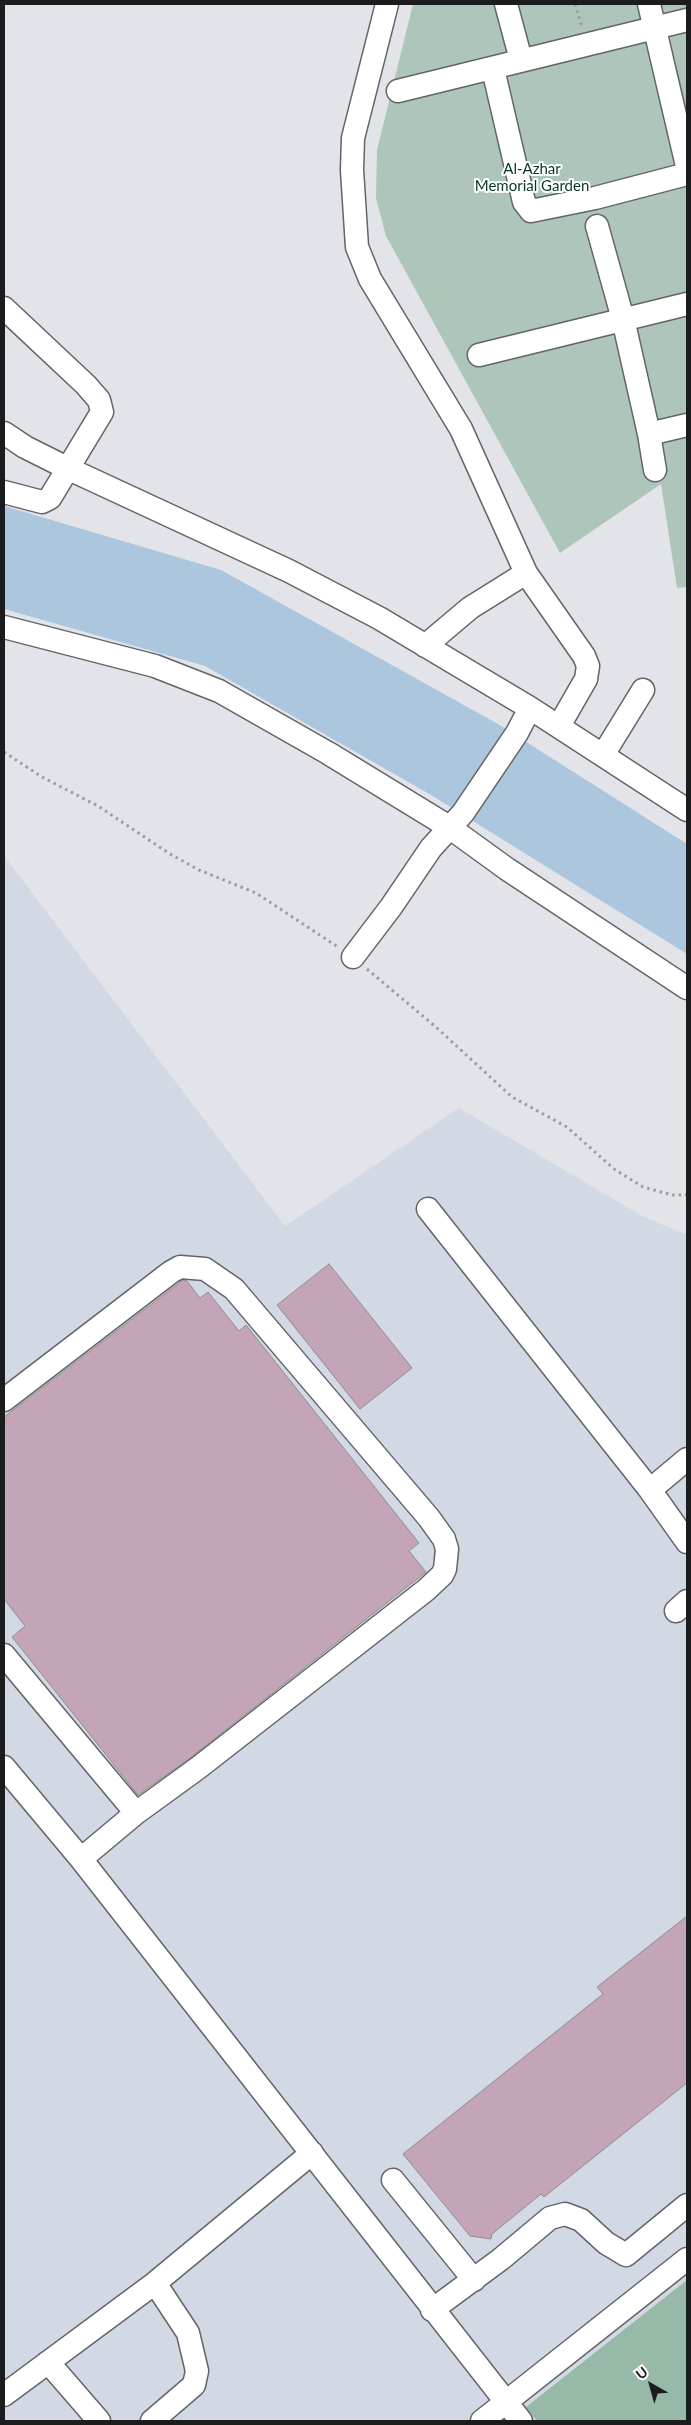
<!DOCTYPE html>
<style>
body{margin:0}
#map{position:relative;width:691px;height:2425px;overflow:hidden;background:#e2e4e9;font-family:Lato,sans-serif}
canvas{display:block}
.frame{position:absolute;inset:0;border:5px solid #1b1c1e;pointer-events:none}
.north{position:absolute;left:626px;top:2360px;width:50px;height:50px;-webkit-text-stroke:4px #fff;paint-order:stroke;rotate:322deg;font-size:14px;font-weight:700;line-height:20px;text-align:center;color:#1b1c1e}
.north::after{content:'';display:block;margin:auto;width:18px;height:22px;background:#1b1c1e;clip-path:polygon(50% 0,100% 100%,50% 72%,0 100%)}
</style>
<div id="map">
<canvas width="691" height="2425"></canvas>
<div class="frame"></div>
<div class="north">U</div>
</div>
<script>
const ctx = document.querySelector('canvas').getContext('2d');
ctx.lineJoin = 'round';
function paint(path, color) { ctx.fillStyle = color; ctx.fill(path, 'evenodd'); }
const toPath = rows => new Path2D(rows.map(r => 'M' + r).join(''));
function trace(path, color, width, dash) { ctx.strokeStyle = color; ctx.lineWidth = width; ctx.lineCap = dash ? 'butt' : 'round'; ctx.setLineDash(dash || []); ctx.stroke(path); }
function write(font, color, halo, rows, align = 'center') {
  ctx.font = font + ' Lato,sans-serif'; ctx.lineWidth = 4; ctx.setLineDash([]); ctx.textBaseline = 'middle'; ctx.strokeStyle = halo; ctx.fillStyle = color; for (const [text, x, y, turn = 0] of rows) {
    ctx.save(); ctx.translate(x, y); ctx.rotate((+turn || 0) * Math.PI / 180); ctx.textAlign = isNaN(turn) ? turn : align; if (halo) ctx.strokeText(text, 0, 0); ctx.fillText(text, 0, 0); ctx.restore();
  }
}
paint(toPath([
 [4,856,285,1226,459,1108,644,1217,687,1235,687,2421,4,2421]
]), '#d2d9e4');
paint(toPath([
 [413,4,687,4,687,587,677,588,661,484,560,553,386,236,376,198,377,150]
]), '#aec6ba');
paint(toPath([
 [687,2280,687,2421,537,2421,526,2407]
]), '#97b9a8');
paint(toPath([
 [4,506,221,570,498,724,687,844,687,954,431,795,205,666,4,609]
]), '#acc6de');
const building = toPath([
 [329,1264,412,1368,360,1409,277,1305,329,1264],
 [183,1280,187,1281,200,1298,208,1292,239,1331,246,1325,419,1543,409,1551,426,1572,190,1758,138,1795,12,1637,25,1626,4,1599,4,1417,183,1280],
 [687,1916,687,2083,544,2197,541,2194,492,2234,491,2239,470,2236,403,2154,603,1994,597,1987,687,1916]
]);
paint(building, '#c4a5b8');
trace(building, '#918d8f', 1);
const minor = toPath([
 [387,4,353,138,352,170,357,247,370,279,461,429,526,573],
 [506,4,521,60],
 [649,4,687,166],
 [493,69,524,202,531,211,595,198,687,174],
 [398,91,687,20],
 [597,226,623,319,649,434],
 [4,308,86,385,99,400,102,412,50,498,42,502,4,492],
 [479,355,687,304],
 [4,433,25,447,69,469,289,571,379,618,530,708,687,810],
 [655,470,649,434,687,425],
 [4,627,155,666,219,691,328,753,449,827,507,869,687,988],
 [425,646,470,608,526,573,584,656,588,666,586,679,559,726],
 [603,755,643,690],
 [353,957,391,907,431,848,463,813,517,733,530,708],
 [428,1209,650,1490,687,1542],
 [4,1400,171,1272,180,1267,205,1269,234,1289,429,1518,444,1539,447,1549,445,1569,442,1575,426,1590,198,1768,136,1813,4,1655],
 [650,1490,687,1459],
 [676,1611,687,1601],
 [4,1767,81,1859,521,2421],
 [81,1859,136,1813],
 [393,2180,474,2280],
 [432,2310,501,2259,550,2218,565,2214,581,2220,606,2243,626,2255,687,2205],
 [48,2362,99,2421],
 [4,2395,155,2283,312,2153],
 [152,2421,194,2385,197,2371,188,2333,155,2283],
 [482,2421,687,2259]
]);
trace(minor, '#626468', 25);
trace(toPath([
 [575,4,582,27],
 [4,752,42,777,98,806,170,854,199,870,256,893,338,947],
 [367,969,437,1028,512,1097,567,1127,614,1169,643,1187,672,1195,687,1195]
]), '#9b9ca0', 3, [2.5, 4]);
trace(minor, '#fff', 22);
write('15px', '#063725', '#fff', [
 ["Al-Azhar",532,169],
 ["Memorial Garden",532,186]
]);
</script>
